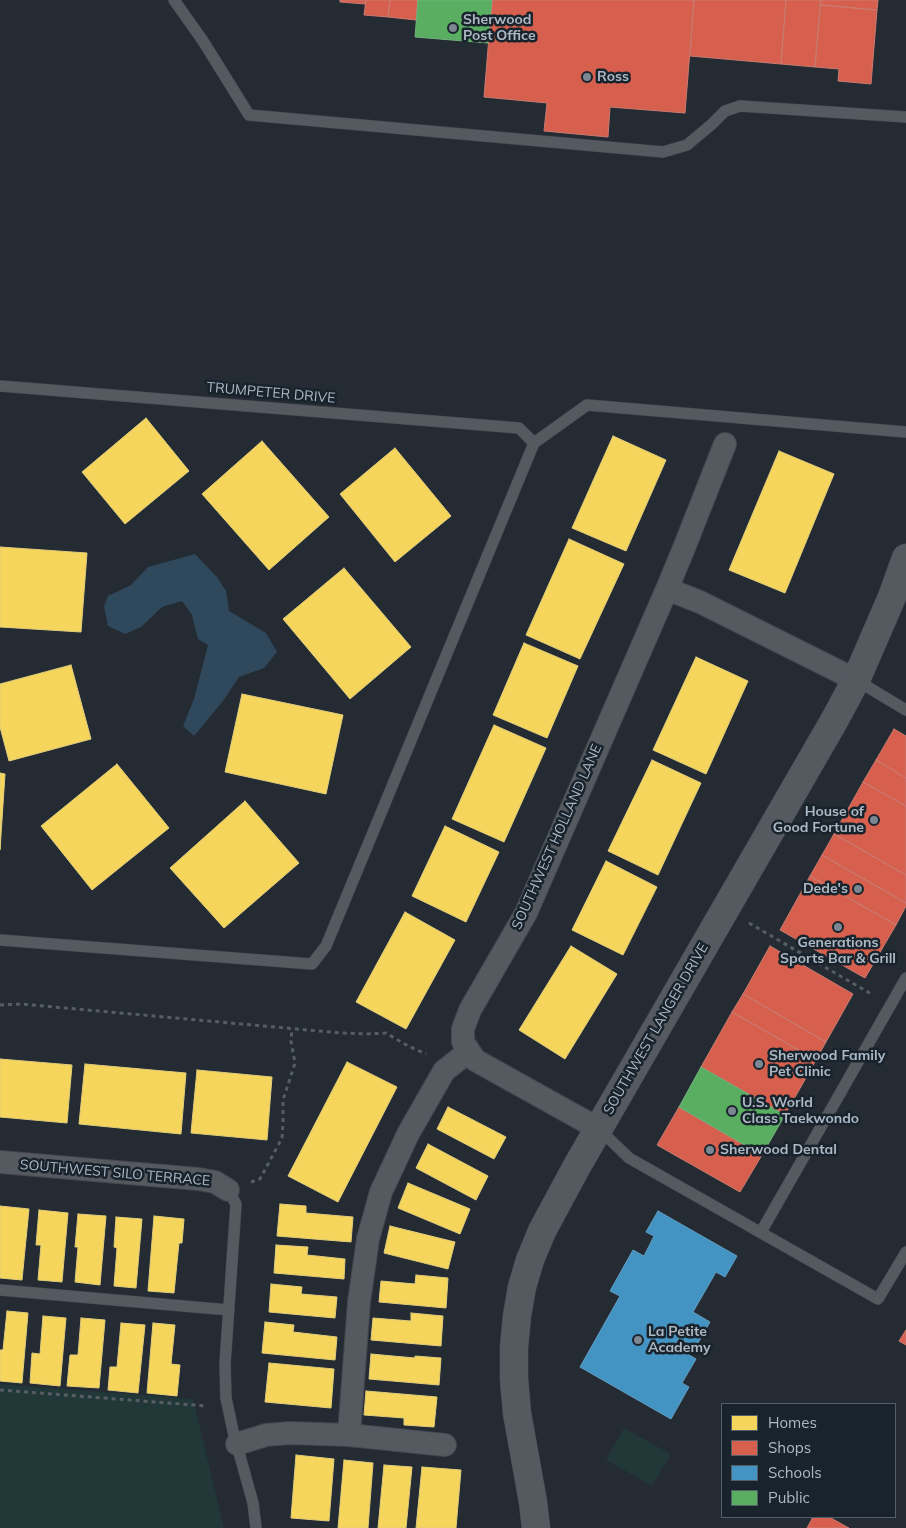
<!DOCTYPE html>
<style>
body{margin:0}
#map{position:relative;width:906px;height:1528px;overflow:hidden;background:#242b32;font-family:Mulish,sans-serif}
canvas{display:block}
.legend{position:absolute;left:721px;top:1403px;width:175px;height:115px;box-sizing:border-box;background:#18232c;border:1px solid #535f69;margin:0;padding:6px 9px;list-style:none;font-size:15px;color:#acb9c5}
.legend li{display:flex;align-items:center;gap:10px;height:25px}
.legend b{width:25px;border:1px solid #535f69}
</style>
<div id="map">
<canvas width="906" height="1528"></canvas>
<ul class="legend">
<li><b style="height:14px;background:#f6d55c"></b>Homes</li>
<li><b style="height:14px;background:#d6604d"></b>Shops</li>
<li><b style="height:14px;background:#4393c3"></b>Schools</li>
<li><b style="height:14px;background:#5aae61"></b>Public</li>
</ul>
</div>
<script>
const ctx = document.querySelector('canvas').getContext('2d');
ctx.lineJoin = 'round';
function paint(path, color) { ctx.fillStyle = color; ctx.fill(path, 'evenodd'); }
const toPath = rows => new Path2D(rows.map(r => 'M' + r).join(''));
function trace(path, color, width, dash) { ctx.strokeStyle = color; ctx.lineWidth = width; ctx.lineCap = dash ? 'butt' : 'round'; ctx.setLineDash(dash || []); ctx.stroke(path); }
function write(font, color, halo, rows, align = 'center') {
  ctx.font = font + ' Mulish,sans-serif'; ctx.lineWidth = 5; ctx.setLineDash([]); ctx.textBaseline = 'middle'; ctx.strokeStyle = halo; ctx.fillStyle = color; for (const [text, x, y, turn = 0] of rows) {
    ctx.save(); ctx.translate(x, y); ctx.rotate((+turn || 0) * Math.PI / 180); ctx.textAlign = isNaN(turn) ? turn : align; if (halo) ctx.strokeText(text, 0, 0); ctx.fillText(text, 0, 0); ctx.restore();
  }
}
paint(toPath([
 [0,1384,193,1399,224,1528,0,1528],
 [624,1428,671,1454,652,1486,606,1460]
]), '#213738');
paint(toPath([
 [195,554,217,577,226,591,229,611,266,633,277,652,264,668,239,677,223,701,194,736,183,726,194,699,208,645,198,639,192,615,182,601,162,607,141,627,125,634,108,626,104,606,108,596,131,585,148,567]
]), '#2f485c');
const homes = toPath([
 [146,418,189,471,125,524,82,472,146,418],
 [613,436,666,460,626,551,572,528,613,436],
 [262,441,329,517,269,570,202,494,262,441],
 [395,448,451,516,395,562,340,494,395,448],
 [779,451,834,474,785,593,729,570,779,451],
 [569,539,624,564,580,659,526,635,569,539],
 [0,547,87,553,81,632,0,627,0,547],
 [344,568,411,647,350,699,283,619,344,568],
 [524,643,578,666,547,738,493,715,524,643],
 [696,657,748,681,706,774,653,750,696,657],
 [71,665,91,739,9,761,0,727,0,684,71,665],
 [242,694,343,715,326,794,225,772,242,694],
 [494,725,546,748,504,842,452,819,494,725],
 [652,760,701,783,658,875,608,851,652,760],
 [117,764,169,828,92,890,41,826,117,764],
 [0,773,5,774,0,850,0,773],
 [245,801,299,863,224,928,170,868,245,801],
 [445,826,499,852,466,922,412,896,445,826],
 [606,861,657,887,623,955,572,930,606,861],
 [405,912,455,940,406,1029,356,1002,405,912],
 [571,946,617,974,565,1059,519,1030,571,946],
 [0,1059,72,1065,67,1123,0,1117,0,1059],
 [347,1062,397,1087,338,1202,288,1176,347,1062],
 [85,1064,186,1073,181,1134,79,1124,85,1064],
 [197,1070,272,1077,267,1140,191,1133,197,1070],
 [448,1107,506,1137,494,1159,437,1129,448,1107],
 [428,1144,488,1176,476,1200,416,1168,428,1144],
 [408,1183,470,1209,460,1234,398,1208,408,1183],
 [280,1204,306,1206,306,1213,353,1217,351,1242,277,1236,280,1204],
 [0,1206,29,1209,22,1280,0,1278,0,1206],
 [39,1210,68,1213,62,1282,38,1280,41,1245,36,1245,39,1210],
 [78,1214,106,1216,100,1285,75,1282,78,1247,75,1247,78,1214],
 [154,1216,184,1219,182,1243,179,1243,174,1293,148,1291,154,1216],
 [116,1217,142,1219,136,1288,114,1286,117,1248,114,1247,116,1217],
 [390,1226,455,1242,448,1269,384,1253,390,1226],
 [276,1245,308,1247,307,1255,345,1259,344,1279,274,1273,276,1245],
 [416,1275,448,1278,446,1308,379,1302,381,1281,415,1284,416,1275],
 [271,1284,302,1287,301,1294,337,1297,335,1318,269,1312,271,1284],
 [7,1311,28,1313,22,1383,0,1381,0,1350,3,1350,7,1311],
 [411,1313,443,1316,441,1346,371,1340,373,1318,411,1321,411,1313],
 [43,1316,66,1318,60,1386,30,1383,32,1353,40,1354,43,1316],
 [81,1318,105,1320,99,1388,67,1386,70,1355,78,1355,81,1318],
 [265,1322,294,1325,293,1332,337,1337,335,1360,262,1353,265,1322],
 [121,1323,145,1325,138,1393,108,1390,110,1367,117,1367,121,1323],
 [153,1323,175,1325,171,1364,180,1365,177,1396,147,1393,153,1323],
 [371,1354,415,1358,415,1356,441,1358,439,1385,369,1379,371,1354],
 [269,1363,334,1369,331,1408,265,1402,269,1363],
 [366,1391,437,1397,434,1427,404,1425,404,1418,364,1415,366,1391],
 [296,1455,334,1459,329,1521,291,1518,296,1455],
 [344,1460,373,1463,368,1528,338,1528,344,1460],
 [384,1465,412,1467,406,1528,378,1528,384,1465],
 [422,1467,461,1470,456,1528,416,1528,422,1467]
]);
paint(homes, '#f6d55c');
trace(homes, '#e0cd7c', 1);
const shops = toPath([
 [340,0,366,0,365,4,340,2,340,0],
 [366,0,390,0,388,17,364,15,366,0],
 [390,0,418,0,416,20,388,17,390,0],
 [492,0,694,0,685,113,610,107,608,137,544,131,547,103,484,97,492,0],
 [694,0,786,0,781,64,690,56,694,0],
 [786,0,821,0,815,67,781,64,786,0],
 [821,0,878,0,877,10,820,5,821,0],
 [820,5,877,10,871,84,838,81,839,69,815,67,820,5],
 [894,729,906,736,906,778,876,760,894,729],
 [876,760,906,778,906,806,863,782,876,760],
 [863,782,906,806,906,875,834,834,863,782],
 [834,834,906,875,906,903,822,855,834,834],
 [822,855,906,903,906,906,896,925,810,876,822,855],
 [810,876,896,925,865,978,780,930,810,876],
 [770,946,853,994,826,1042,743,994,770,946],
 [743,994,826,1042,816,1060,732,1012,743,994],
 [732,1012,816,1060,785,1115,701,1067,732,1012],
 [679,1107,762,1155,740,1192,657,1145,679,1107],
 [906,1330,906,1345,899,1341,906,1330],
 [813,1517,829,1517,849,1528,807,1528,813,1517]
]);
paint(shops, '#d6604d');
trace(shops, '#c97b71', 1);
const schools = toPath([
 [658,1211,737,1256,725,1277,716,1272,693,1312,710,1322,695,1348,679,1338,674,1346,696,1359,682,1383,689,1387,671,1419,580,1367,620,1296,610,1291,633,1250,644,1256,654,1236,646,1232,658,1211]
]);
paint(schools, '#4393c3');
trace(schools, '#629ec4', 1);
const public = toPath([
 [418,0,492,0,488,43,415,37,418,0],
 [701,1067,785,1115,762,1155,679,1107,701,1067]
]);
paint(public, '#5aae61');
trace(public, '#73b17f', 1);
const service = toPath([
 [174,0,203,41,249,115,663,152,687,145,712,124,725,111,740,106,906,117],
 [0,386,519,428,534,443],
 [856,680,906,710],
 [0,940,312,964,326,946,534,443,587,405,906,432],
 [599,1129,629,1158,878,1299,906,1252],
 [228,1190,236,1204,225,1364,226,1398,233,1431,253,1503,256,1528],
 [761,1232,906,978],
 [0,1290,229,1310]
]);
const minor = toPath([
 [667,589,684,548,725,444],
 [599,1129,475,1060,463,1042,463,1029,470,1010,526,913,667,589,700,602,856,680],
 [0,1162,198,1179,215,1182,228,1190],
 [349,1435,359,1302,368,1239,381,1192,408,1134,444,1071,468,1052],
 [237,1444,266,1435,290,1433,349,1435,445,1445]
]);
const tertiary = toPath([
 [536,1528,533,1502,517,1413,514,1379,514,1347,517,1316,522,1287,530,1260,542,1231,577,1166,834,721,856,680,892,597,906,558]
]);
trace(service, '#42474d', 12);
trace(minor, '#42474d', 24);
trace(tertiary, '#42474d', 29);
trace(toPath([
 [749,923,873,995],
 [0,1005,21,1004,341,1033,367,1034,386,1033,408,1046,426,1054],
 [251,1182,260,1179,282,1138,283,1122,283,1100,295,1063,291,1041,292,1029],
 [0,1390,207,1406]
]), '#565e64', 3, [4, 4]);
trace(service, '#545a60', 11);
trace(minor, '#545a60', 22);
trace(tertiary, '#545a60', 28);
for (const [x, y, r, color] of [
 [453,28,5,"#7c8792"],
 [587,77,5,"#7c8792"],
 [874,820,5,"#7c8792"],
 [858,889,5,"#7c8792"],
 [838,927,5,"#7c8792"],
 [759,1064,5,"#7c8792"],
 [732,1111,5,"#7c8792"],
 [710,1150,5,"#7c8792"],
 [638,1340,5,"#7c8792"]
]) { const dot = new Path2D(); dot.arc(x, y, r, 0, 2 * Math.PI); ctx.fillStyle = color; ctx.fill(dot); trace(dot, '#18232c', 2); }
write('bold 14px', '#acb9c5', '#18232c', [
 ["Sherwood",463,20],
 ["Post Office",463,36],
 ["Ross",597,77],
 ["House of",864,812,"right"],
 ["Good Fortune",864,828,"right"],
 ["Dede's",848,889,"right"],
 ["Generations",838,943,"center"],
 ["Sports Bar & Grill",838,959,"center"],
 ["Sherwood Family",769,1056],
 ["Pet Clinic",769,1072],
 ["U.S. World",742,1103],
 ["Class Taekwondo",742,1119],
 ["Sherwood Dental",720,1150],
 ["La Petite",648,1332],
 ["Academy",648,1348]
], 'left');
write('14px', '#acb9c5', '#18232c', [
 ["TRUMPETER DRIVE",271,393,5],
 ["SOUTHWEST HOLLAND LANE",557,837,-66],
 ["SOUTHWEST LANGER DRIVE",656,1029,-60],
 ["SOUTHWEST SILO TERRACE",115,1173,5]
]);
</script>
